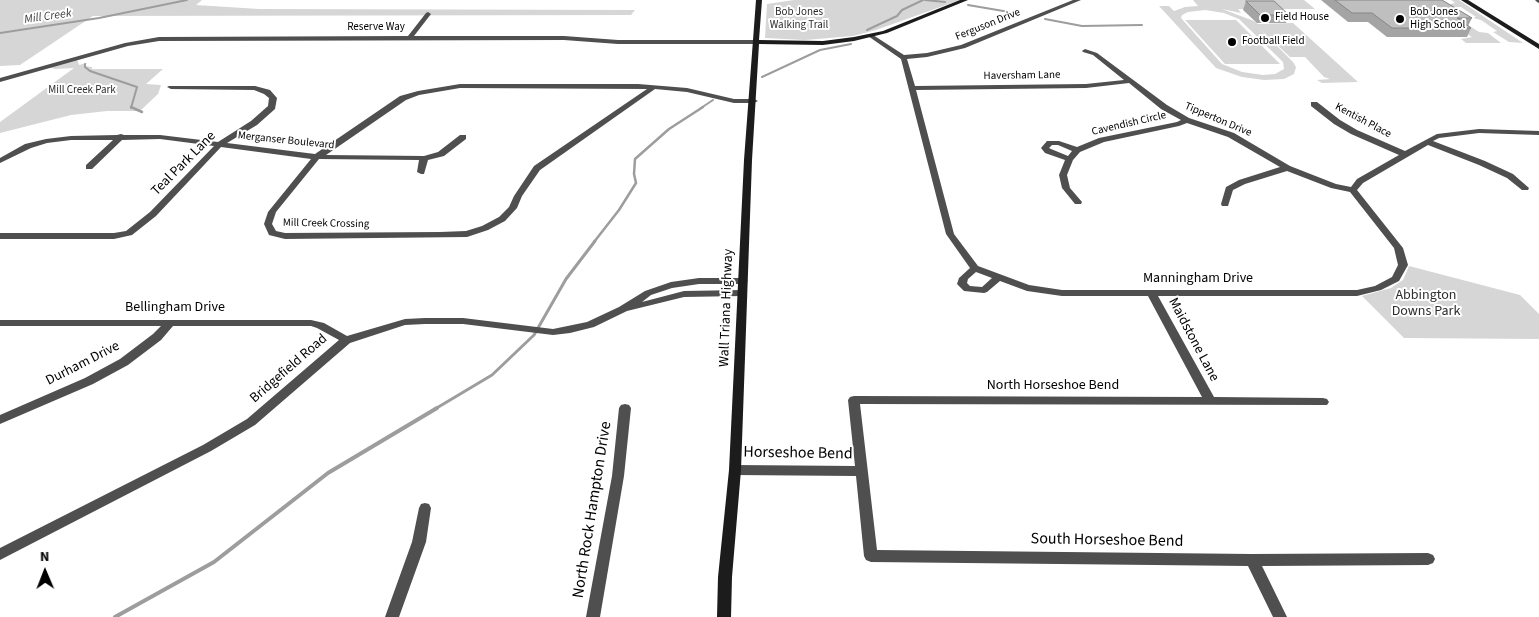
<!DOCTYPE html>
<style>
body{margin:0}
#map{position:relative;width:1539px;height:617px;overflow:hidden;background:#fff;font-family:"Source Sans 3",sans-serif}
canvas{display:block}
.north{position:absolute;left:20px;top:547px;width:50px;height:50px;-webkit-text-stroke:4px #fff;paint-order:stroke;rotate:359deg;font-size:14px;font-weight:700;line-height:20px;text-align:center;color:#000}
.north::after{content:'';display:block;margin:auto;width:18px;height:22px;background:#000;clip-path:polygon(50% 0,100% 100%,50% 72%,0 100%)}
</style>
<div id="map">
<canvas width="1539" height="617"></canvas>
<div class="north">N</div>
</div>
<script>
const ctx = document.querySelector('canvas').getContext('2d');
ctx.lineJoin = 'round';
function paint(path, color) { ctx.fillStyle = color; ctx.fill(path, 'evenodd'); }
const toPath = rows => new Path2D(rows.map(r => 'M' + r).join(''));
function trace(path, color, width, dash) { ctx.strokeStyle = color; ctx.lineWidth = width; ctx.lineCap = dash ? 'butt' : 'round'; ctx.setLineDash(dash || []); ctx.stroke(path); }
function write(font, color, halo, rows, align = 'center') {
  ctx.font = font + ' "Source Sans 3",sans-serif'; ctx.lineWidth = 4; ctx.setLineDash([]); ctx.textBaseline = 'middle'; ctx.strokeStyle = halo; ctx.fillStyle = color; for (const [text, x, y, turn = 0] of rows) {
    ctx.save(); ctx.translate(x, y); ctx.rotate((+turn || 0) * Math.PI / 180); ctx.textAlign = isNaN(turn) ? turn : align; if (halo) ctx.strokeText(text, 0, 0); ctx.fillText(text, 0, 0); ctx.restore();
  }
}
paint(toPath([
 [0,0,202,0,196,5,259,9,635,10,631,15,93,16,20,65,0,66],
 [794,0,960,0,876,30,853,36,805,40,765,38,767,4],
 [1193,0,1304,0,1315,9,1238,9,1241,13,1222,9,1254,21,1258,24,1293,23,1358,82,1322,83,1317,80,1330,79,1324,77,1305,57,1290,57,1258,27,1293,62,1296,67,1294,74,1284,79,1264,80,1242,77,1216,68,1159,6,1169,6,1174,11,1185,7,1198,6],
 [1205,10,1224,13,1239,19,1283,62,1284,69,1275,74,1263,75,1242,72,1222,64,1181,18,1182,15,1188,12],
 [1451,0,1459,0,1523,43,1509,42,1493,32,1497,31,1481,20,1473,18,1476,17,1461,7,1454,7,1450,4,1455,3],
 [1185,20,1236,20,1280,64,1225,64],
 [1465,23,1479,32,1488,33,1501,43,1466,43,1461,39,1472,37,1467,34],
 [77,59,79,65,87,63,85,66,92,67,92,69,163,69,146,84,161,85,158,94,140,111,107,111,71,115,0,133,0,122,74,68,55,69,49,67],
 [1409,266,1520,295,1539,314,1539,339,1404,338,1362,296,1391,288,1403,280]
]), '#d6d6d6');
trace(toPath([
 [925,0,945,2],
 [968,5,1021,14],
 [1045,19,1082,26,1142,25],
 [867,30,897,16,902,10,923,0],
 [0,33,99,18,187,0],
 [85,64,85,67,90,71,137,87,131,108],
 [762,77,820,50,851,44],
 [701,108,713,100]
]), '#9d9d9d', 2);
trace(toPath([
 [131,107,142,112],
 [594,242,619,210,636,183,634,174,635,159,669,129,703,107]
]), '#9d9d9d', 2.5);
trace(toPath([
 [435,409,492,375,534,335,566,279,595,241]
]), '#9d9d9d', 3);
trace(toPath([
 [115,617,214,562,328,473,437,408]
]), '#9d9d9d', 4);
paint(toPath([
 [1073,0,1081,0,965,48,927,57,907,59,915,86,1086,84,1124,80,1093,55,1083,52,1082,51,1085,49,1097,53,1167,105,1189,118,1234,133,1290,166,1336,184,1351,187,1357,179,1399,155,1351,134,1334,124,1311,106,1311,102,1317,102,1340,120,1357,130,1405,151,1437,134,1479,129,1539,131,1539,135,1479,133,1439,138,1433,141,1485,161,1513,174,1529,188,1528,190,1522,190,1507,178,1479,165,1428,145,1363,183,1357,190,1403,248,1408,265,1399,281,1381,290,1357,296,1158,296,1214,397,1323,398,1327,399,1329,402,1327,405,860,404,877,550,1252,554,1428,553,1433,555,1435,559,1433,563,1428,565,1262,566,1287,617,1273,617,1248,566,871,562,866,560,864,556,856,476,735,475,731,473,729,470,731,467,735,465,855,466,848,400,850,397,854,396,1202,397,1148,296,1062,296,1027,291,1000,281,987,292,984,293,964,291,957,284,959,278,970,268,946,234,901,59,868,36,873,35,904,55,927,53,961,45,1073,0],
 [1129,83,1161,109,1181,120,1177,122,1099,138,1077,147,1059,141,1047,141,1041,148,1045,153,1065,160,1059,175,1062,188,1075,204,1081,204,1082,202,1070,188,1067,175,1073,160,1080,152,1104,142,1179,126,1187,123,1228,137,1280,167,1239,180,1226,187,1221,204,1222,206,1228,206,1233,190,1245,184,1287,171,1331,188,1350,192,1394,248,1398,265,1392,277,1375,286,1357,290,1062,290,1029,285,978,266,954,234,916,90,1086,88,1129,83],
 [1052,145,1058,145,1072,151,1068,156,1051,149,1049,148,1052,145],
 [976,272,992,278,982,287,970,286,967,283,968,279,976,272],
 [1535,0,1539,0,1539,3,1537,2,1535,0],
 [428,12,431,14,414,36,564,36,618,40,756,40,759,42,756,44,618,44,564,40,159,41,128,46,0,82,0,78,125,43,159,37,408,36,426,13,428,12],
 [460,84,638,84,687,88,734,99,754,99,758,101,754,103,734,103,687,92,655,89,540,170,522,196,517,208,505,221,488,230,467,237,285,239,269,235,264,224,268,212,311,159,221,147,156,216,132,235,114,239,0,239,0,233,114,233,126,231,150,212,214,146,160,139,122,140,92,169,86,169,86,165,113,140,71,140,47,143,31,148,0,163,0,158,25,144,46,139,71,136,117,135,121,134,124,135,160,135,218,142,251,121,268,106,269,98,264,94,254,90,171,89,167,87,169,86,255,86,270,90,277,98,275,109,257,125,227,143,315,154,400,96,418,91,460,84],
 [460,88,647,89,534,166,514,196,509,207,499,217,482,226,466,231,440,232,285,233,276,231,272,224,276,212,319,159,419,160,417,172,421,174,424,174,428,160,444,156,466,139,466,135,460,135,438,152,424,156,326,155,406,100,419,95,460,88],
 [699,278,743,278,748,281,743,284,699,284,672,288,651,295,642,302,684,291,742,290,747,293,742,296,684,297,627,311,594,327,570,333,553,335,463,324,425,324,405,325,350,343,255,425,211,451,0,560,0,548,203,445,247,419,339,340,317,328,311,326,173,326,161,340,128,365,93,384,0,424,0,415,85,378,120,359,153,334,161,326,0,326,0,320,311,320,324,323,347,336,405,319,425,318,463,318,553,329,587,322,619,307,645,291,671,282,699,278],
 [625,404,629,405,631,408,624,476,600,617,586,617,612,476,619,408,621,405,625,404],
 [425,503,429,504,431,508,426,542,399,617,385,617,412,542,419,508,421,504,425,503]
]), '#4f4f4f');
paint(toPath([
 [756,0,762,0,759,40,823,41,854,37,883,31,960,0,968,0,887,33,854,41,823,45,759,44,752,160,741,470,732,577,731,617,717,617,718,577,729,470,744,160,756,0],
 [1461,0,1468,0,1539,44,1539,49,1461,0]
]), '#1c1c1c');
paint(toPath([
 [1321,0,1442,0,1472,18,1468,26,1471,28,1467,37,1387,37,1368,22,1348,22],
 [1246,1,1289,15,1286,23,1257,23,1243,10]
]), '#a4a4a4');
const building = toPath([
 [1335,0,1442,0,1472,18,1457,18,1471,28,1392,28,1372,13,1352,13,1335,0],
 [1246,1,1274,1,1289,15,1260,15,1246,1]
]);
paint(building, '#bfbfbf');
trace(building, '#868686', 1);
for (const [x, y, r, color] of [
 [1265,18,5,"#000"],
 [1400,19,5,"#000"],
 [1232,42,5,"#000"]
]) { const dot = new Path2D(); dot.arc(x, y, r, 0, 2 * Math.PI); ctx.fillStyle = color; ctx.fill(dot); trace(dot, '#fff', 2); }
write('11px', '#2d2d2d', '#fff', [
 ["Bob Jones",799,13],
 ["Walking Trail",799,26],
 ["Mill Creek Park",82,91]
]);
write('11px', '#000', '#fff', [
 ["Bob Jones",1410,13],
 ["High School",1410,26],
 ["Field House",1275,18],
 ["Football Field",1242,42]
], 'left');
write('11px', '#000', '#fff', [
 ["Ferguson Drive",988,25,-22],
 ["Reserve Way",376,28],
 ["Haversham Lane",1022,76,-1],
 ["Tipperton Drive",1218,120,23],
 ["Kentish Place",1363,121,28],
 ["Cavendish Circle",1129,124,-13],
 ["Merganser Boulevard",286,141,6],
 ["Mill Creek Crossing",326,224,1]
]);
write('italic 12px', '#3e3e3e', '#fff', [
 ["Mill Creek",48,17,-8]
]);
write('14px', '#000', '#fff', [
 ["Teal Park Lane",184,164,-45],
 ["Manningham Drive",1198,279],
 ["Bellingham Drive",175,308],
 ["Wall Triana Highway",727,308,-88],
 ["Maidstone Lane",1193,340,62],
 ["Durham Drive",83,364,-27],
 ["Bridgefield Road",289,369,-41],
 ["North Horseshoe Bend",1053,386]
]);
write('14px', '#2d2d2d', '#fff', [
 ["Abbington",1426,296],
 ["Downs Park",1426,312]
]);
write('16px', '#000', '#fff', [
 ["Horseshoe Bend",798,454,1],
 ["North Rock Hampton Drive",593,510,-81],
 ["South Horseshoe Bend",1107,541,1]
]);
</script>
